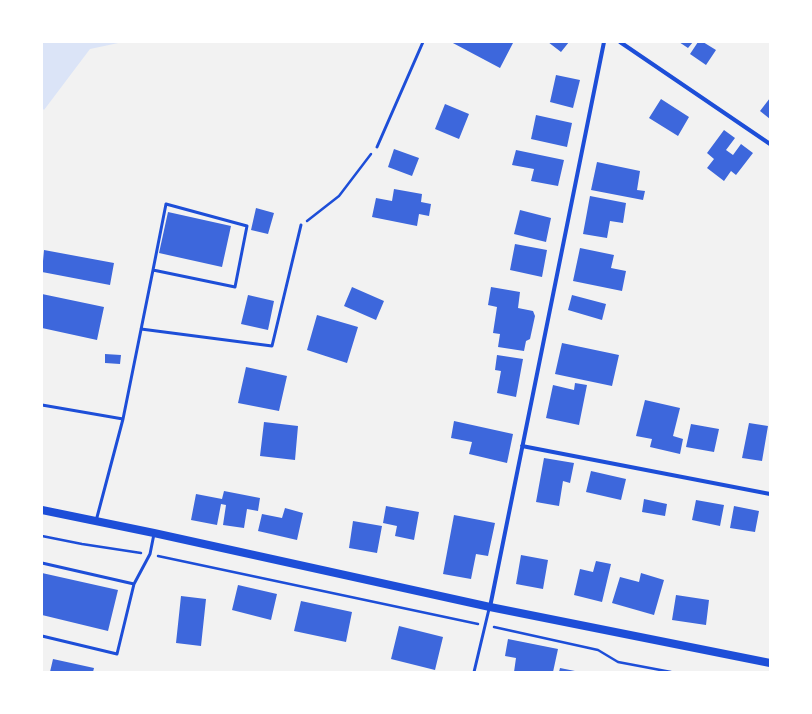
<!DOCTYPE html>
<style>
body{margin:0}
#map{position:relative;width:812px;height:714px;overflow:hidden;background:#f2f2f2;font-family:Helvetica,sans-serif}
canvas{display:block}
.frame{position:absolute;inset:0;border:43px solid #fff;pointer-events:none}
</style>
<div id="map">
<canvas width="812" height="714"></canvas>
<div class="frame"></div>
</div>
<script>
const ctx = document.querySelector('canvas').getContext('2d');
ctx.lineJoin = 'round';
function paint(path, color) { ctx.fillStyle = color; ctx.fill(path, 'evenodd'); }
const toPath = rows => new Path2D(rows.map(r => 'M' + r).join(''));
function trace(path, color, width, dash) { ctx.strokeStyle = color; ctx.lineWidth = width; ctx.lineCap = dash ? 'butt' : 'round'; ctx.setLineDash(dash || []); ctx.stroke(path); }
paint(toPath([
 [42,42,123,42,90,49,44,110,42,108]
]), '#dbe4f7');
paint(toPath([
 [451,42,511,42,513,43,500,68],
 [548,42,569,42,561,52],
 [679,42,693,42,688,48],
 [698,42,703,42,716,50,706,65,690,54],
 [556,75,580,80,573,108,550,102],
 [770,98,770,119,760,111],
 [661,99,689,117,678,136,649,118],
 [445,104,469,114,459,139,435,129],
 [536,115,572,123,567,147,531,139],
 [724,130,735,138,726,150,733,155,741,144,753,153,736,175,731,171,724,181,707,168,714,159,707,153],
 [394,149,419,158,412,176,388,167],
 [516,150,564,160,558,186,531,181,534,169,512,165],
 [597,162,640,171,637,190,645,191,643,200,591,190],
 [394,189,422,194,421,202,431,204,429,216,419,214,417,226,372,217,376,198,392,201],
 [590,196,626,203,623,223,610,221,607,238,583,234],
 [256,208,274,213,268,234,251,230],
 [520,210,551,218,546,242,514,234],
 [168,212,231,226,222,267,159,253],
 [515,244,547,250,542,277,510,270],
 [580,248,614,255,611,268,626,271,622,291,573,281],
 [44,250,114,263,110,285,42,272],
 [352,287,384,301,376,320,344,306],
 [491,287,520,292,518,308,533,311,535,316,530,339,526,341,524,351,498,347,500,334,493,333,497,307,488,305],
 [42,294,104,307,97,340,42,328],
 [248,295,274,301,268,330,241,324],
 [572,295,606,304,602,320,568,310],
 [317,315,358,327,347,363,307,350],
 [562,343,619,355,612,386,555,374],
 [105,354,121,355,120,364,105,363],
 [497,355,523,359,516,397,497,393,501,371,495,370],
 [246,367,287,376,279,411,238,403],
 [575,383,587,385,579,425,546,418,553,385,574,390],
 [645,400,680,408,673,436,683,439,680,454,650,447,652,439,636,436],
 [454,421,513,434,507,463,469,454,472,442,451,438],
 [264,422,298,426,295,460,260,456],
 [749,423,768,426,762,461,742,458],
 [691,424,719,429,714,452,686,447],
 [544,458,574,463,570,483,563,481,559,506,536,502],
 [591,471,626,479,621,500,586,492],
 [224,491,260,498,258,511,247,509,244,528,223,525,226,505,221,504,217,525,191,520,196,494,222,499],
 [644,499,667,504,665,516,642,512],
 [696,500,724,505,720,526,692,520],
 [386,506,419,512,414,540,395,536,397,526,383,523],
 [734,506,759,511,755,532,730,528],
 [285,508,303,513,297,540,258,531,262,514,282,518],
 [454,515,495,523,488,556,476,554,471,579,443,574],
 [353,521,382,526,377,553,349,548],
 [521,555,548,560,543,589,516,584],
 [596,561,611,564,602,602,574,595,580,569,593,572],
 [42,573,118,590,108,631,42,615],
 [641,573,664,580,654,615,612,603,620,577,639,582],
 [238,585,277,594,271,620,232,610],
 [676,595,709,600,706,625,672,620],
 [181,596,206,599,201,646,176,643],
 [301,601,352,612,346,642,294,631],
 [399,626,443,637,435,670,391,659],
 [508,639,558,649,553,672,514,672,516,658,505,656],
 [53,659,94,668,93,672,50,672],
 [560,668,575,671,575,672,559,672]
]), '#3d67dc');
trace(toPath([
 [307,221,339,196,371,154],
 [42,536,82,544,141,553],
 [158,556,478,624],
 [494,627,598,650,618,662,671,672]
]), '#1d4ed8', 2.5);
trace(toPath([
 [377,147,423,42],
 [141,329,272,346,301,225],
 [42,405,123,419],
 [96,521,123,419,153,270,235,287,247,226,166,204,153,270],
 [42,563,134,584],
 [42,636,117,654,134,584,150,554,154,534],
 [474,672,489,609]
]), '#1d4ed8', 3);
trace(toPath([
 [620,42,770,144],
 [522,446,770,494],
 [490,607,604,42]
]), '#1d4ed8', 4);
trace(toPath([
 [42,510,154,533,490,607,770,663]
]), '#1d4ed8', 8);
</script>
